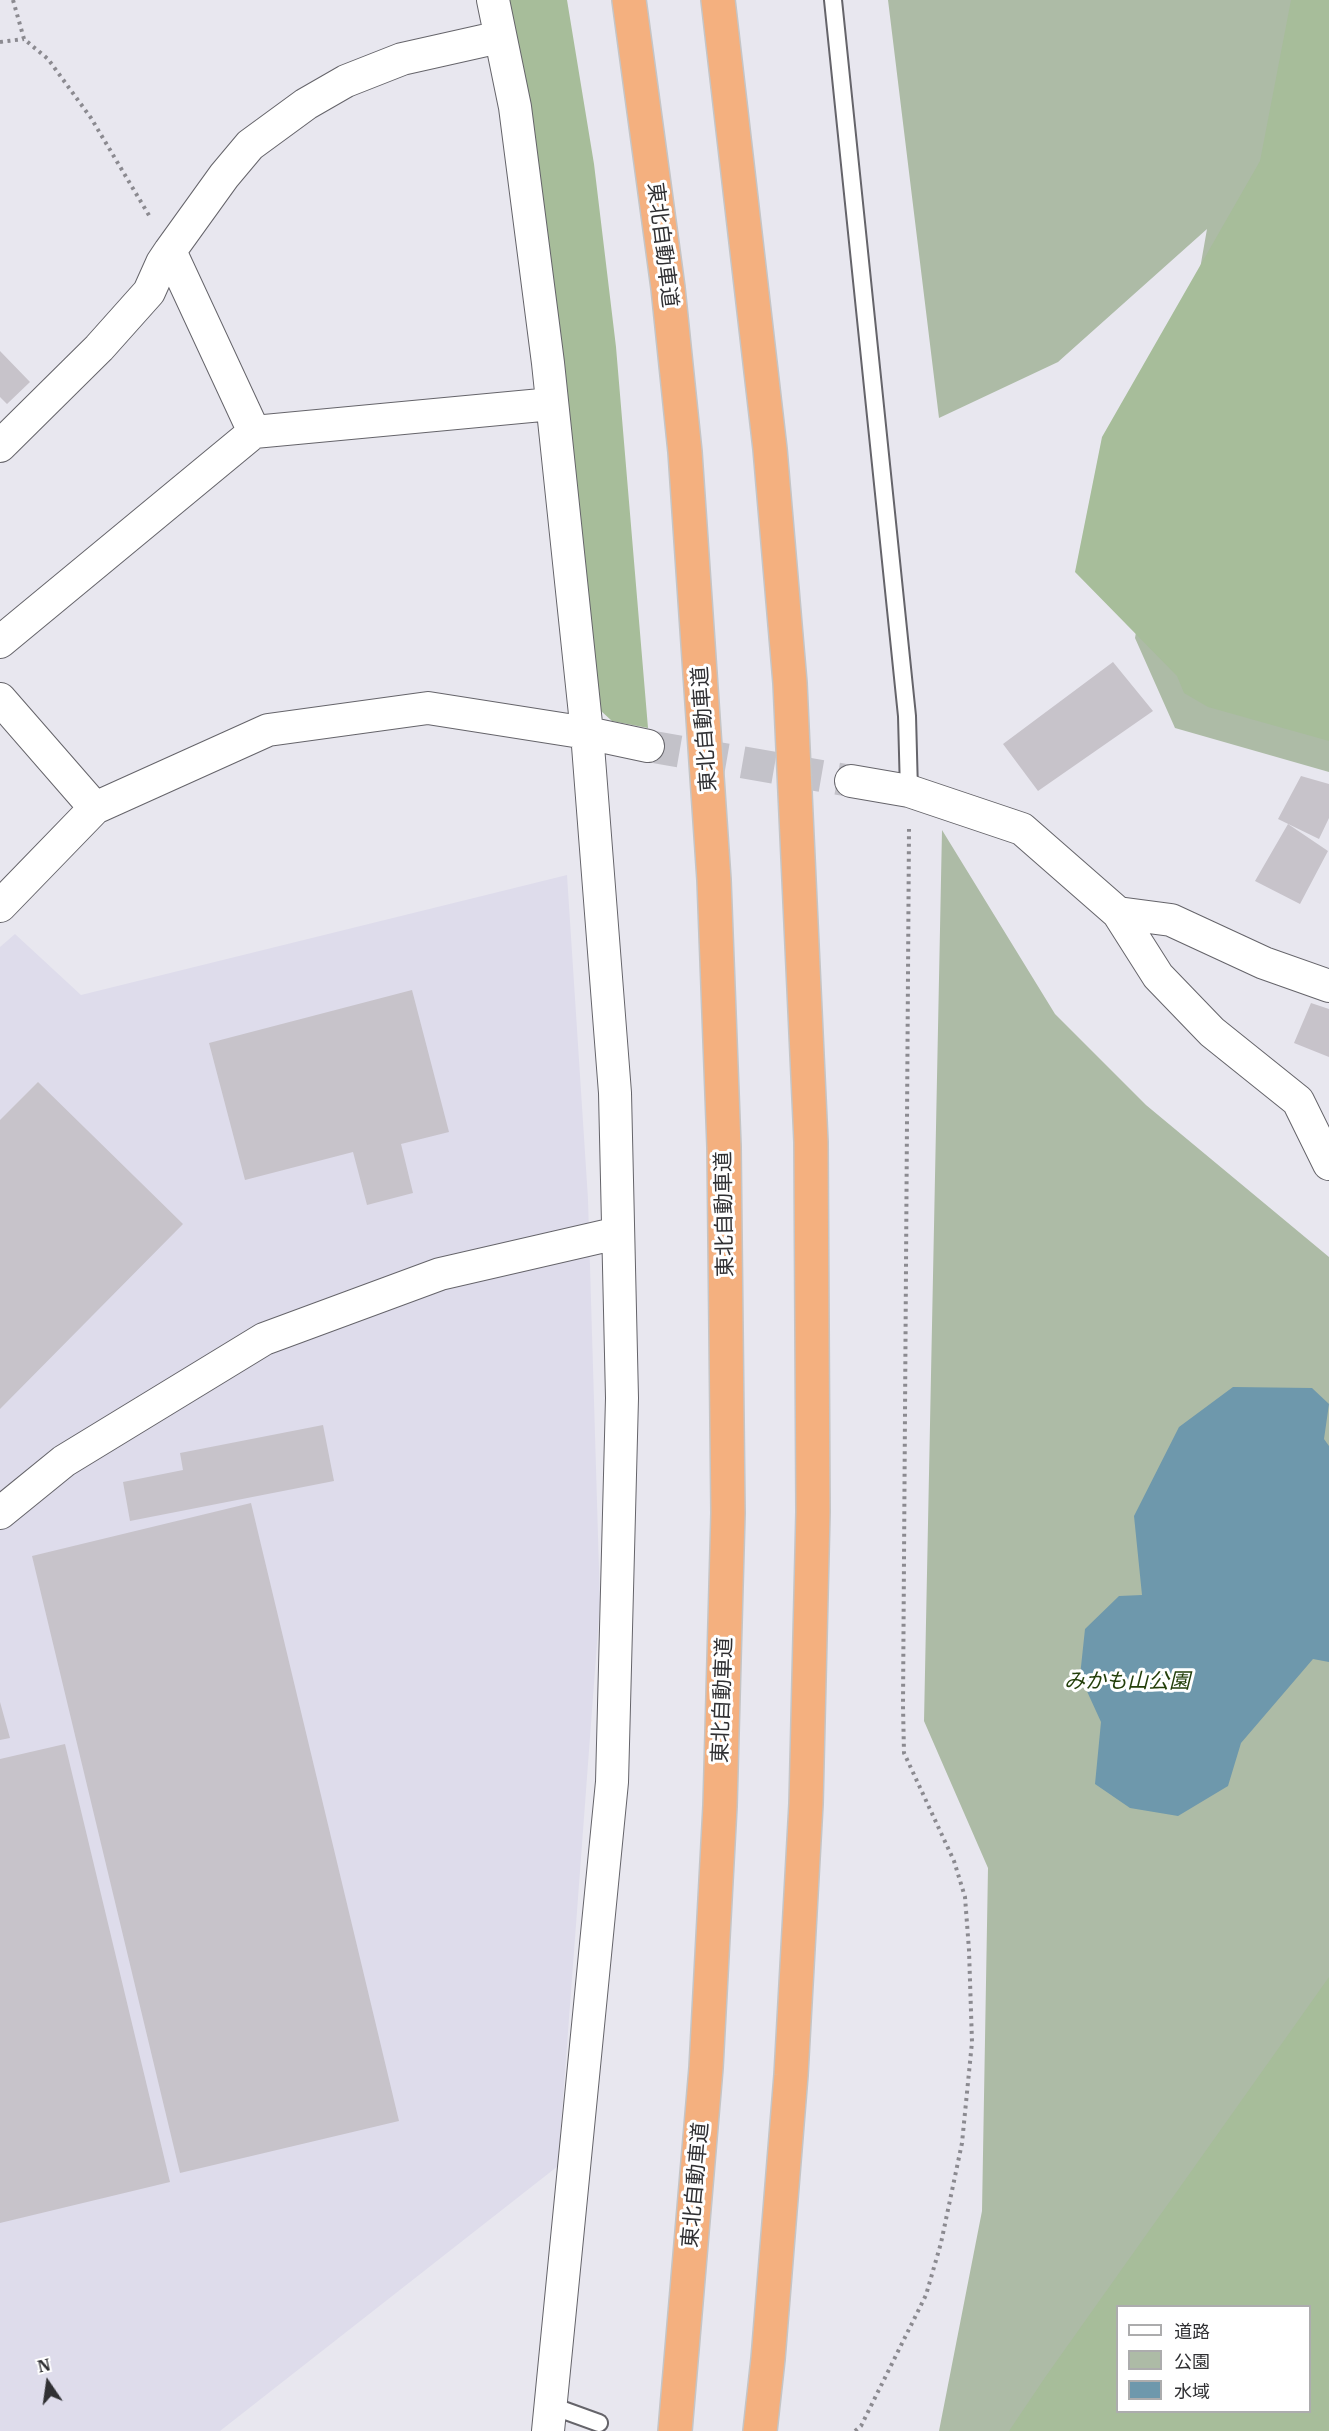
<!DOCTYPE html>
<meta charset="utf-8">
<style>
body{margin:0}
#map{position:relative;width:1329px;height:2431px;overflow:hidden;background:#e8e7ef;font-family:"IBM Plex Serif","Noto Sans JP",serif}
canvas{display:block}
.legend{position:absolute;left:1116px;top:2305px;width:195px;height:108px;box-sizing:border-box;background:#fff;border:2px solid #acacad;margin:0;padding:8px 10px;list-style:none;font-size:18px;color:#303033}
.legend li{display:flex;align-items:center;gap:12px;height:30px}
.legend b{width:30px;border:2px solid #acacad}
.north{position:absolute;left:18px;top:2353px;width:60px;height:60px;-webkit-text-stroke:4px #fff;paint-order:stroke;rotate:347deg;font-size:16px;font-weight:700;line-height:24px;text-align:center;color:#303033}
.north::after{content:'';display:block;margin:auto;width:21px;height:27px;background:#303033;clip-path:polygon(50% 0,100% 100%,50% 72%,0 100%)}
</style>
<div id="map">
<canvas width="1329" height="2431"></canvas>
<ul class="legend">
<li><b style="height:8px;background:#fff"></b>道路</li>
<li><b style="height:16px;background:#adbba6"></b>公園</li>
<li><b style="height:16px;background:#6e98ac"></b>水域</li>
</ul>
<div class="north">N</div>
</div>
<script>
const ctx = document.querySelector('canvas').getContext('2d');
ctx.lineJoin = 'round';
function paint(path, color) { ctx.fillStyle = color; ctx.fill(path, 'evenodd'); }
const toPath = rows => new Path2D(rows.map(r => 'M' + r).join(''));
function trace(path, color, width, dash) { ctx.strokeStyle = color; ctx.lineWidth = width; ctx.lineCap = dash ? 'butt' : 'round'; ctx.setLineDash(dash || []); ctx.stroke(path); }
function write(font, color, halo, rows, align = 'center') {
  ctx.font = font + ' "IBM Plex Serif","Noto Sans JP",serif'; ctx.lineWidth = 6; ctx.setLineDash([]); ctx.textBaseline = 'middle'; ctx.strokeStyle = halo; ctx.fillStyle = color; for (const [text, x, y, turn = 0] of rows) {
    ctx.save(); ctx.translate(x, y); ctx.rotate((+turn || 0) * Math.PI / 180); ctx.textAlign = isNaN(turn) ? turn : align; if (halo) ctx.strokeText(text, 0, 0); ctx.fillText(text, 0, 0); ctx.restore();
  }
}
paint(toPath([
 [567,875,588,1199,600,1603,558,2166,220,2431,0,2431,0,947,15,934,81,995]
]), '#dedceb');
paint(toPath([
 [888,0,1329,0,1329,772,1175,728,1135,638,1207,229,1058,362,939,418],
 [942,830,1055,1014,1146,1105,1329,1257,1329,2431,939,2431,982,2211,988,1868,924,1721],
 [1118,2306,1310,2306,1310,2412,1118,2412]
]), '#adbba6');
paint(toPath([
 [505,0,567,0,594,164,616,347,648,728,612,721,589,700],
 [1291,0,1329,0,1329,741,1208,707,1184,693,1177,676,1075,572,1102,437,1260,161],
 [1329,1977,1329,2431,1009,2431,1046,2376],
 [1118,2306,1310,2306,1310,2412,1118,2412]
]), '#a7bd9a');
paint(toPath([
 [1233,1387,1312,1388,1329,1404,1324,1439,1329,1446,1329,1662,1313,1659,1241,1743,1228,1786,1178,1816,1130,1808,1095,1784,1101,1722,1080,1676,1085,1629,1119,1596,1142,1595,1134,1516,1179,1427]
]), '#6e98ac');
paint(toPath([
 [0,351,30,382,7,404,0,397],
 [1113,662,1153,711,1038,791,1003,744],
 [1301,776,1329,784,1329,818,1319,839,1278,819],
 [1288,824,1328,851,1300,904,1255,881],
 [412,990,449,1132,401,1144,413,1193,367,1205,353,1152,245,1180,209,1043],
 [1311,1003,1329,1009,1329,1057,1294,1043],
 [38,1082,183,1224,0,1409,0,1120],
 [323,1425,334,1481,130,1521,123,1482,183,1470,180,1453],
 [251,1503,399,2121,180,2173,32,1556],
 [0,1702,10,1738,0,1740],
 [65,1744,170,2182,0,2223,0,1759]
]), '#c7c3ca');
trace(toPath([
 [648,746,851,781]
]), '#c3c2c9', 32, [32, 16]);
const lane = toPath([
 [833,0,907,716,909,791],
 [552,2406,599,2423]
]);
const street = toPath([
 [493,0,515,107,548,363,587,733,615,1093,622,1398,612,1782,548,2431],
 [170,251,254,432],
 [0,446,99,348,149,292,162,263,170,251,224,176,250,145,306,104,346,81,402,59,500,37],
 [0,642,254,432,552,404],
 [0,699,95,808],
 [851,781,909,791,1022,829,1118,913,1158,976,1212,1032,1298,1101,1329,1164],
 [0,906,95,808,268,730,428,708,587,733,648,746],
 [1118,913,1171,920,1264,963,1329,986],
 [0,1513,64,1461,264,1339,440,1274,618,1233]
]);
const highway = toPath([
 [629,0,668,288,685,452,714,880,724,1147,728,1513,720,1806,706,2068,675,2431],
 [718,0,770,449,790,683,811,1142,813,1512,806,1804,791,2075,768,2359,760,2431]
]);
trace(lane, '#65646a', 20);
trace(street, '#65646a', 34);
trace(highway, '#c5c5c6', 36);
trace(toPath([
 [13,0,24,39,48,59,91,118,150,217],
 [0,42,24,39],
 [855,2431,861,2426,926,2295,941,2243,962,2143,972,2042,969,1950,965,1897,954,1861,904,1753,903,1706,909,829]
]), '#8b8a90', 4, [3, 4.5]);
trace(lane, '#fff', 16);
trace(street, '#fff', 32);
trace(highway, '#f4b07f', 33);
write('21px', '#303033', '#fff', [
 ["東北自動車道",662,245,83],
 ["東北自動車道",705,729,-94],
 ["東北自動車道",725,1214,-91],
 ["東北自動車道",723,1700,-88],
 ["東北自動車道",696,2185,-85]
]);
write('italic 21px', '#233f0a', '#fff', [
 ["みかも山公園",1127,1682]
]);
</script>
